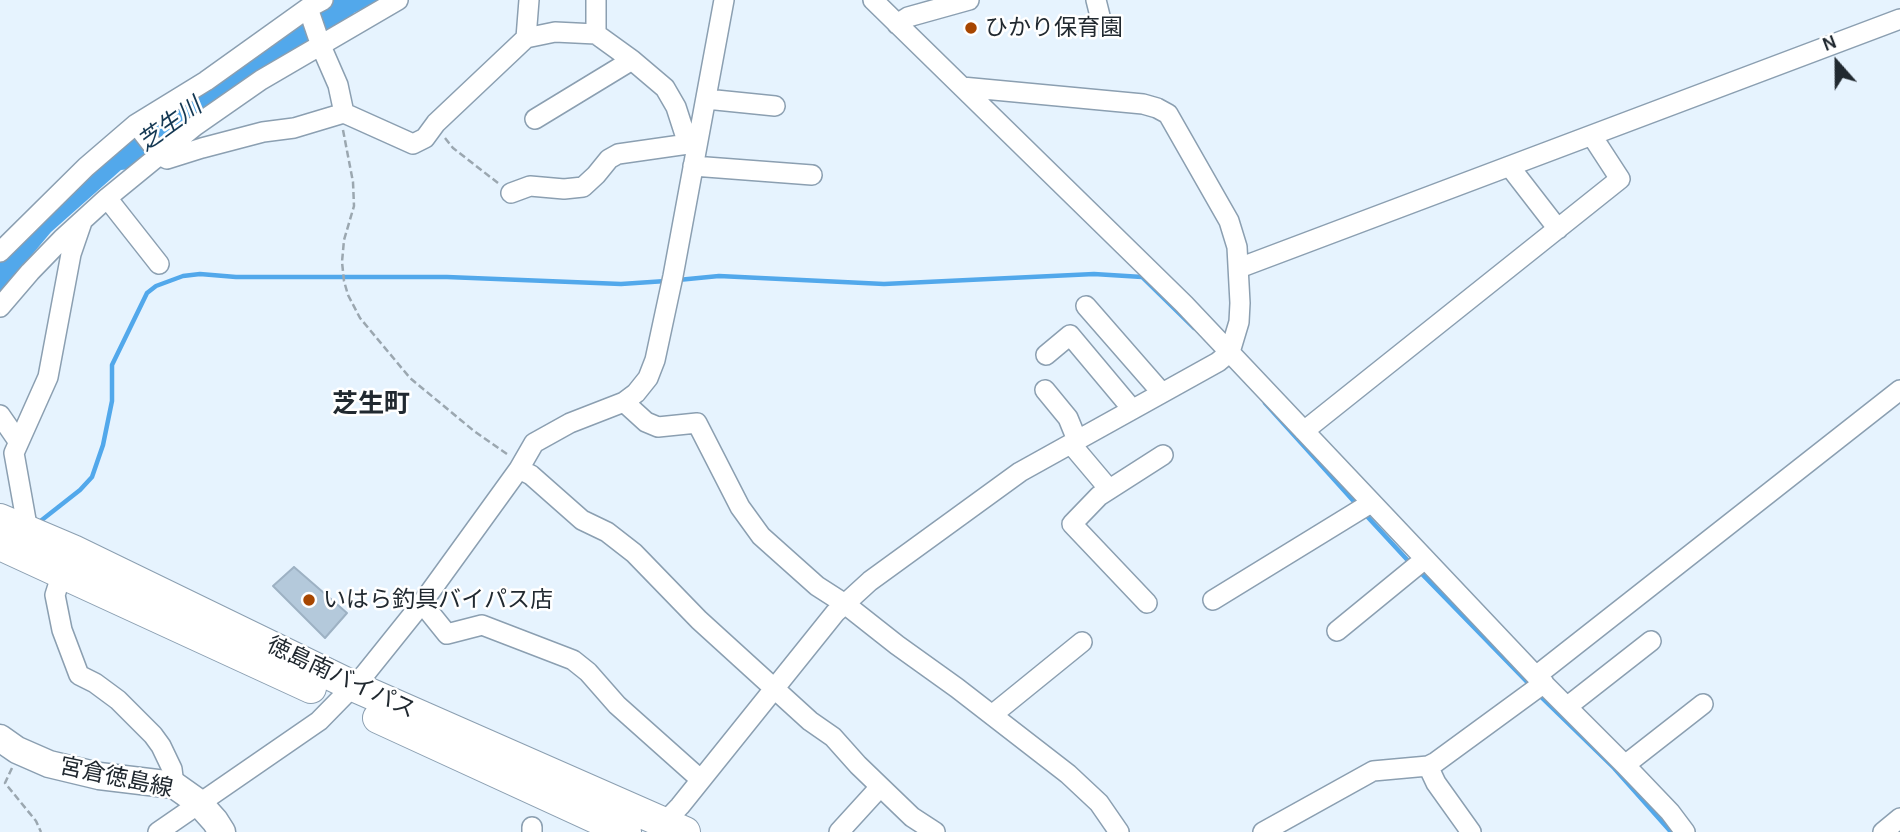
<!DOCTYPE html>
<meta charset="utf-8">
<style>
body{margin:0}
#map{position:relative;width:1900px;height:832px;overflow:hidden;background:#e6f3fe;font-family:Karla,sans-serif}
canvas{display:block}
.north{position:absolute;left:1802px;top:28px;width:70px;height:70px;-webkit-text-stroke:5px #fff;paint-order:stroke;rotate:339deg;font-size:19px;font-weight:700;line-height:28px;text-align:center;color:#212930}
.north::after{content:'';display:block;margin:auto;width:24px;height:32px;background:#212930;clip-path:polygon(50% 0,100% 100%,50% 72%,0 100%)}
</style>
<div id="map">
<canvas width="1900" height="832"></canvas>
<div class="north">N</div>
</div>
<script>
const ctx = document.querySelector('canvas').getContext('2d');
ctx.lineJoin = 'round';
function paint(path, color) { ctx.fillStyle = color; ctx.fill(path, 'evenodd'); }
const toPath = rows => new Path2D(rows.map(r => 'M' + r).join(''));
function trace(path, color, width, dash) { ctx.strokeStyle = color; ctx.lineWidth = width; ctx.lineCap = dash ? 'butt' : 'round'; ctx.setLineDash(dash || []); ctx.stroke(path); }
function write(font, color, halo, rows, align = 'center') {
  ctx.font = font + ' Karla,"Noto Sans JP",sans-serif'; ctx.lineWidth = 5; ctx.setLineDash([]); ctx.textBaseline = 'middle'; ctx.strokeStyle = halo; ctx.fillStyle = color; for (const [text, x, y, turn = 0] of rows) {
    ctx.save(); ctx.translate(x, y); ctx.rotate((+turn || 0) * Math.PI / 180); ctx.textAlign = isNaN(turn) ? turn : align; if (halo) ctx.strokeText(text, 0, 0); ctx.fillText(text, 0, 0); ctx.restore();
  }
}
paint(toPath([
 [330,0,381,0,354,13,350,19,288,54,187,118,178,129,129,169,121,170,51,232,0,293,0,261,115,150]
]), '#52a8eb');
trace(toPath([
 [678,280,719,276,884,284,1094,274,1142,277,1194,328],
 [1265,403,1358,506],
 [1363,512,1412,565],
 [38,523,80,490,92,477,103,445,112,401,112,365,147,293,156,286,183,276,200,274,236,277,447,277,621,284,666,281],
 [1419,571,1530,685],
 [1538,694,1614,768,1671,832]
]), '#52a8eb', 4.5);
const building = toPath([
 [294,567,347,613,325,638,273,586,294,567]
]);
paint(building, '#b4c9db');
trace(building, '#9db1c3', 2);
const minor = toPath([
 [323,0,308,8,321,46,338,85,344,113],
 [873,0,1184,304,1536,676,1625,765,1670,812,1685,832],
 [1096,0,1100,16],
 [308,8,206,81,136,124,160,155,167,159,202,148,263,132,294,128,344,113,413,144,425,138,436,123,526,38,555,32,596,34,632,60,665,88,676,107,688,144,697,144],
 [897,24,908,17,969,0],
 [596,34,596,0],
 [526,38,529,0],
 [706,99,775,106],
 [535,119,632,60],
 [693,166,812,175],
 [1510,167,1558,229],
 [511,193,530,186,564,189,583,187,596,175,609,159,618,154,688,144],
 [107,198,159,264],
 [0,252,86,167,136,124],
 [1239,268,1900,19],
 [1086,306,1162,393],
 [0,307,30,272,62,239,107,198,195,126,261,80,398,0],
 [1046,355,1070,335,1132,409],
 [1045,390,1068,418,1077,440],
 [624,402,646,422,658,427,697,423,740,507,761,536,817,586,845,604,897,645,957,688,1068,774,1099,803,1119,832],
 [0,415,18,441],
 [1304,431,1620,179,1592,136],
 [1071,444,1109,489],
 [519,469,531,475,582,520,607,532,634,553,699,620,810,721,833,737,858,765,912,817,935,832],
 [21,528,26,520,14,453,48,377,71,254,82,222],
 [62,573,55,595,62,630,79,675,95,683,118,700,153,735,161,746,172,769,174,785],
 [1213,600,1371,503],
 [422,603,447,634,482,625,573,660,588,672,617,705,700,779],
 [1147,603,1072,524,1099,496,1163,455],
 [1337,631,1425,559],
 [1536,676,1900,390],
 [1568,706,1651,641],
 [992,715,1082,642],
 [1625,765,1703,704],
 [1428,766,1436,783,1471,832],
 [659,828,680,806,835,613,870,581,1020,472,1218,362,1230,352,1239,322,1240,303,1237,247,1229,221,1168,114,1157,108,1143,104,962,87],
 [158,832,319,721,365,674,422,603,519,469,534,443,570,423,624,402,636,393,648,378,655,360,673,276,724,0],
 [532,832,532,827],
 [839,832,880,787],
 [1263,832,1373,771,1428,766,1436,762,1544,683],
 [1883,832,1900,818]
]);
const major = toPath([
 [0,738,17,750,49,764,99,776,174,785,198,802,215,821,222,832]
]);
const highway = toPath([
 [0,519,73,550,353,686,685,832],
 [0,545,311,688],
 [378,718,626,832]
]);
trace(minor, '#8b9fb1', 22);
trace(major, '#8b9fb1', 29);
trace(highway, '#8b9fb1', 32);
trace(toPath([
 [343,130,353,182,354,206,344,240,342,262,344,281,348,295,360,318,410,378,474,431,507,454],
 [445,138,453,148,498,183],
 [12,768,5,783,36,821,41,832]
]), '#9ba7b0', 2.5, [7, 3.5]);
trace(minor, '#fff', 19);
trace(major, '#fff', 26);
trace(highway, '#fff', 30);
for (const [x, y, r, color] of [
 [971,28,7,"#a74600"],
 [309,600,7,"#a74600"]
]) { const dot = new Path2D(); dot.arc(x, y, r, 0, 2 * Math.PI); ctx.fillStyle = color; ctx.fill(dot); trace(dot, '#fff', 2.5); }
write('23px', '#212930', '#fff', [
 ["ひかり保育園",985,28],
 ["いはら釣具バイパス店",323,600]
], 'left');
write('23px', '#212930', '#fff', [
 ["徳島南バイパス",341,678,25],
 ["宮倉徳島線",116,778,12]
]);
write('italic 24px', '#143853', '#fff', [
 ["芝生川",170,125,-36]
]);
write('bold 26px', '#212930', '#fff', [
 ["芝生町",371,405]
]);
</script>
